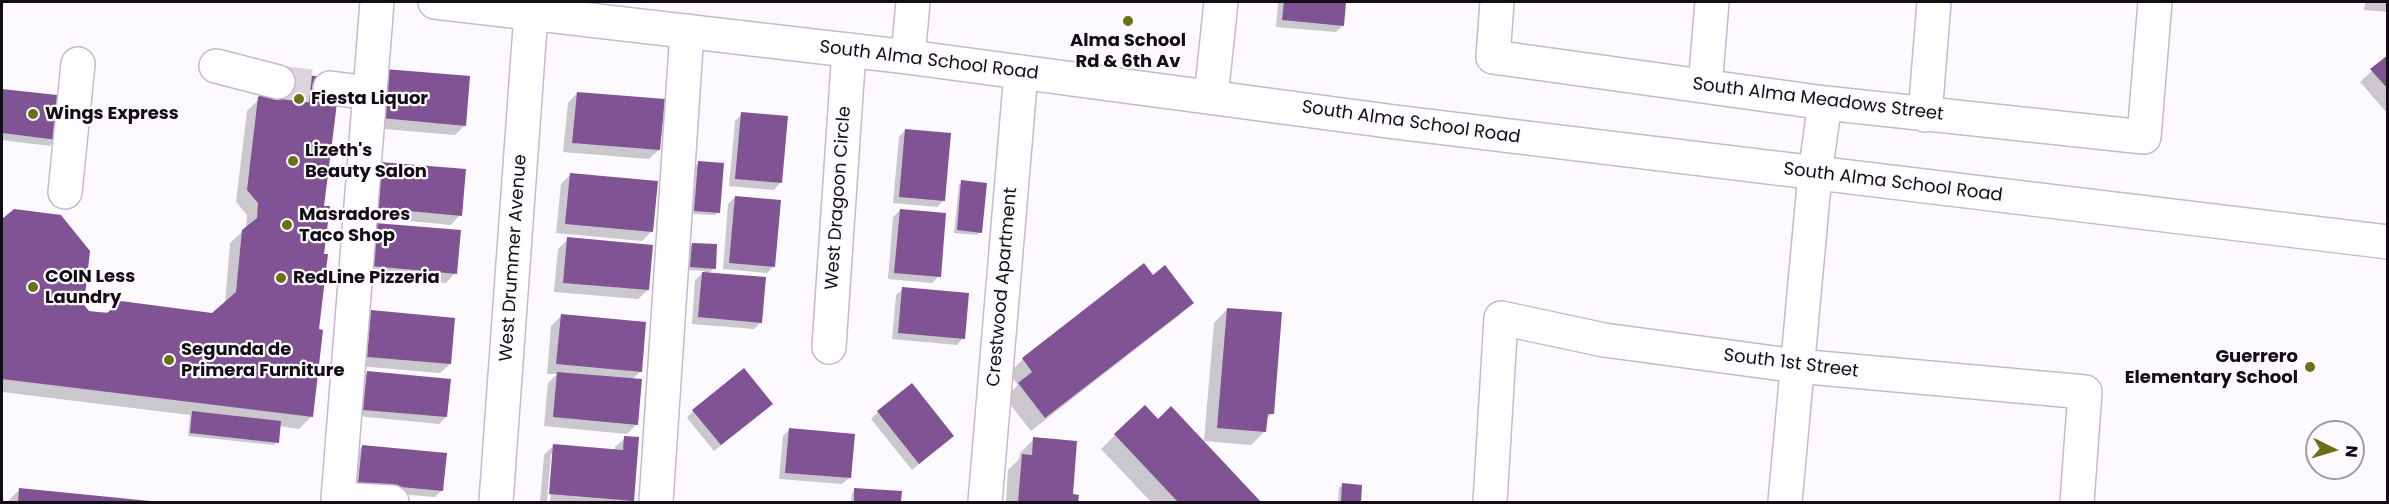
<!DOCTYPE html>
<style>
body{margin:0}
#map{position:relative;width:2389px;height:504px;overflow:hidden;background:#fdfaff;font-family:Poppins,sans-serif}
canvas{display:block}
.frame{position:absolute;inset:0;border:3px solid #130e16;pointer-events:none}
.north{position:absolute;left:2305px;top:420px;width:60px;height:60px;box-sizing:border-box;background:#fdfaff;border:2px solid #9f9ca2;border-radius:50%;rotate:95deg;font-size:16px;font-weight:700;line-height:24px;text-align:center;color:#130e16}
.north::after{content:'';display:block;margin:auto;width:21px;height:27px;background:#6b7016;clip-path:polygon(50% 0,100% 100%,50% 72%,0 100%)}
</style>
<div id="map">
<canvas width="2389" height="504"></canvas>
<div class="frame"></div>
<div class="north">N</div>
</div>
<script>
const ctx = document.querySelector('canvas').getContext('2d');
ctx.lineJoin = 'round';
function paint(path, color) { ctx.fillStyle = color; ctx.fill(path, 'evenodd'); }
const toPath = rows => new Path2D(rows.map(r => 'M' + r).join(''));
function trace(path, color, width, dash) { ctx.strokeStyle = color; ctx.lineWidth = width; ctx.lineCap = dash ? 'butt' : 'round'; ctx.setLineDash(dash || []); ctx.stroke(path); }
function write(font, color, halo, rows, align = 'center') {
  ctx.font = font + ' Poppins,sans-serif'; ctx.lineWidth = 4.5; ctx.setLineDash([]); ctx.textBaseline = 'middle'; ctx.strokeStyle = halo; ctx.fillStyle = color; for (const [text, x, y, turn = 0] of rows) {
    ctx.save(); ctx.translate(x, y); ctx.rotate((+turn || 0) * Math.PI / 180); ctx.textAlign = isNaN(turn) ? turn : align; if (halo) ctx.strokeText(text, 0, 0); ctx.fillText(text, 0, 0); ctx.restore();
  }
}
paint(toPath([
 [1278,2,1345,2,1343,25,1336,32,1276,27],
 [2365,2,2388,2,2388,12,2364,10],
 [2388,56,2388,114,2360,82],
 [386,70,465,125,455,135,372,128],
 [2,90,65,98,57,139,50,146,2,140],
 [577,93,659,150,649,159,563,152,568,103],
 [259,99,323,207,317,331,322,332,311,417,299,429,279,426,277,442,274,445,188,436,190,415,2,392,2,220,14,210,82,306,89,312,212,314,225,304,230,243,246,228,247,215,236,202,247,111],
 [742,114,780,183,774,190,729,186,735,121],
 [905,130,944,200,937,207,893,203,899,137],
 [381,163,460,215,451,225,367,217],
 [699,163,718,212,715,215,692,214,696,166],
 [570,175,652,231,642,241,556,233,561,184],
 [962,182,980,232,977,235,954,233,959,185],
 [735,197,774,266,767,273,723,269,728,204],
 [900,210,939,276,932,283,888,279,893,217],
 [366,234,455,273,446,283,362,275],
 [568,239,648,290,638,299,554,292,558,249],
 [693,244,714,268,708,274,761,322,754,329,692,324,695,280,705,271,688,270,689,247],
 [1144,266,1153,277,1192,302,1178,316,1031,431,1005,398,1018,385,1009,373,1023,359],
 [903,289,963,338,957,345,892,339,896,295],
 [1227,309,1272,413,1266,420,1265,431,1251,445,1204,441,1214,323],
 [372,312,450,364,440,373,358,366,362,322],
 [561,316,641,371,632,380,637,424,627,434,544,426,548,383,557,374,547,374,551,326],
 [367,373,446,417,439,424,357,416,360,380],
 [1170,408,1259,502,1151,502,1101,449,1115,435,1158,421],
 [693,411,764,411,714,451,687,418],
 [878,412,946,442,912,470,871,419],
 [790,429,849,478,842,484,779,479,783,436],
 [625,438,632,501,631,502,540,502,544,455,554,445,615,451,615,447],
 [551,454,554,454,550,501,547,501],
 [1034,439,1072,496,1077,496,1076,502,1006,502,1008,470,1019,459,1020,453],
 [362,447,442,490,435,497,352,490,355,454],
 [1342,485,1361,486,1360,502,1338,502,1339,488],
 [20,489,150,502,7,502],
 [855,490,900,493,900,502,851,502,852,493]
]), '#0003');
paint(toPath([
 [1284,2,1346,2,1344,26,1282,20],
 [2388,55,2388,89,2370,69],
 [385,69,470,76,466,126,381,118],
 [291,73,331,78,337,103,324,206,330,206,324,254,328,254,319,329,323,330,313,417,2,379,2,219,14,209,61,215,90,251,84,305,89,311,107,313,121,301,212,313,236,292,242,230,257,218,258,203,247,190,258,97],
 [2,89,66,96,58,140,2,133],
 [577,92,665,99,660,150,572,143],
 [741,112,788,116,782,183,735,179],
 [905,129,951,133,945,201,899,197],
 [698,161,724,163,720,213,694,211],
 [380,162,466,169,462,216,376,208],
 [570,173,658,181,653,232,565,224],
 [961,180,987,183,982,233,957,230],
 [735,196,781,200,775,267,729,263],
 [900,209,946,213,941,277,894,273],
 [375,223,461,230,457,274,371,266],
 [567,237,653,245,649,290,563,283],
 [692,243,717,244,716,269,690,267],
 [1144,263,1153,275,1165,265,1194,303,1045,418,1018,383,1032,372,1022,358],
 [702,272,766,277,762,323,698,317],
 [902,287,969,293,965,339,898,333],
 [1227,308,1282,312,1274,414,1268,414,1266,432,1217,428],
 [371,310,455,318,451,364,367,357],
 [561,314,646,322,642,372,556,364],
 [744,368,773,404,721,445,692,410],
 [367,371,451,379,447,417,363,410],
 [557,372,642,379,638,425,553,417],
 [912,383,954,436,919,464,877,411],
 [1145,405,1158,419,1171,406,1261,502,1178,502,1114,434],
 [192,411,281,421,279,443,190,433],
 [789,428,855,434,851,478,785,473],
 [624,436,639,437,634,501,549,494,553,444,623,450],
 [1033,437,1077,441,1073,494,1079,495,1078,502,1018,502,1022,454,1032,455],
 [362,445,447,453,443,491,358,483],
 [1342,483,1362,485,1361,502,1341,502],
 [19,488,150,501,150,502,18,502],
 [854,488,902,491,901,502,854,502]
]), '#805394');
trace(toPath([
 [278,82,330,88]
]), '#dad7dc', 33, [33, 16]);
const minor = toPath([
 [377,2,338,499,392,502],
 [1497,2,1493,57,1825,103,2144,137,2155,2],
 [908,57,913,2],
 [216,66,278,82],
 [1705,86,1712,2],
 [330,88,370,93],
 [1211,97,1221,2],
 [1925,115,1934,2],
 [65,192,78,64],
 [829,347,849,50],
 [496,502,531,13],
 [656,502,687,31],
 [985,502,1021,72],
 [1490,502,1501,318,1604,340,1797,366,2085,392,2077,502],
 [1785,502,1815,174,1825,103]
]);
const major = toPath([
 [435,2,908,57,1395,122,2388,242]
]);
trace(minor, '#c8b8cf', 36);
trace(major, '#c8b8cf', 36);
trace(minor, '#fff', 33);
trace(major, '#fff', 33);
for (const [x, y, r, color] of [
 [1128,21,6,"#6b7016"],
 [299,99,6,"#6b7016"],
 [33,114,6,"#6b7016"],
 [293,161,6,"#6b7016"],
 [287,225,6,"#6b7016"],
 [281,278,6,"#6b7016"],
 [33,287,6,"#6b7016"],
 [169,360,6,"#6b7016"],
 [2310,367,6,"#6b7016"]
]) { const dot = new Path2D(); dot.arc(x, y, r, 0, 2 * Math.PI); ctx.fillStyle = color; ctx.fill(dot); trace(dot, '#fdfaff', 2); }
write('bold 18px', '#130e16', '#fdfaff', [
 ["Alma School",1128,41,"center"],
 ["Rd & 6th Av",1128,62,"center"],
 ["Fiesta Liquor",311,99],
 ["Wings Express",45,114],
 ["Lizeth's",305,151],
 ["Beauty Salon",305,172],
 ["Masradores",299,215],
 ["Taco Shop",299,236],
 ["COIN Less",45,277],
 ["Laundry",45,298],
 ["RedLine Pizzeria",293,278],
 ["Segunda de",181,350],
 ["Primera Furniture",181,371],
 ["Guerrero",2298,357,"right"],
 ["Elementary School",2298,378,"right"]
], 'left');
write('18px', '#130e16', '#fdfaff', [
 ["South Alma School Road",929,61,7],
 ["South Alma Meadows Street",1818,100,7],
 ["South Alma School Road",1411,123,8],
 ["South Alma School Road",1893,183,7],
 ["West Dragoon Circle",839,198,-86],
 ["West Drummer Avenue",514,258,-86],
 ["Crestwood Apartment",1003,287,-85],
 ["South 1st Street",1791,364,7]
]);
</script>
